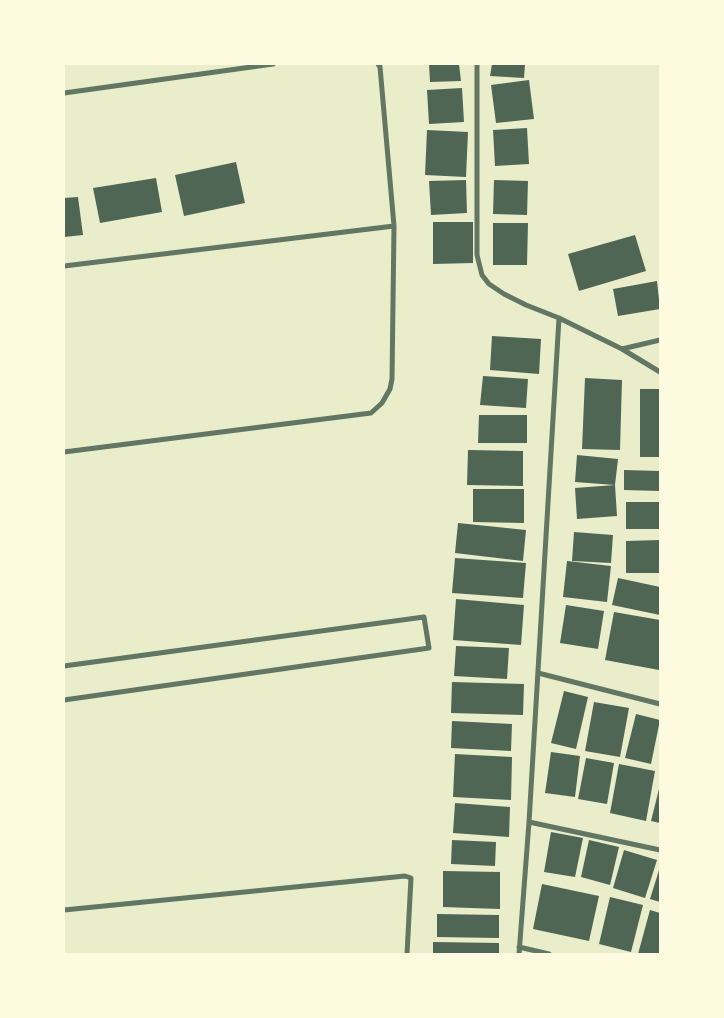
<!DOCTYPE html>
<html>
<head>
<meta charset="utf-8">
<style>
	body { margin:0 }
	#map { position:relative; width:724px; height:1018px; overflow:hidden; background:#e9edc9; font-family:"PT Sans Narrow",sans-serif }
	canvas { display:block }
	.frame { position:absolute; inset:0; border:65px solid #fefae0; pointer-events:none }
</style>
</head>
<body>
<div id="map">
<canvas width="724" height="1018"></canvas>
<div class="frame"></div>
</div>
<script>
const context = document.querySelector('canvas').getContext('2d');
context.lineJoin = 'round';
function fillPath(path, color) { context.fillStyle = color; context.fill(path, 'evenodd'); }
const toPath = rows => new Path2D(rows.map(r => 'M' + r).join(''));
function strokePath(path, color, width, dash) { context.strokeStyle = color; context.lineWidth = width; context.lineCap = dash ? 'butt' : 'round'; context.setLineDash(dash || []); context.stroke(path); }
fillPath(toPath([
	[429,64,459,64,461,81,430,82],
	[492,64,525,64,524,78,490,76],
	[529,80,534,119,496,123,491,85],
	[462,88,464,122,429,124,427,90],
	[527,128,529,164,495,166,493,130],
	[427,130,468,132,466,177,425,175],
	[236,162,245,203,184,216,175,175],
	[156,178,162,212,100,223,93,188],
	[466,180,467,213,431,215,429,181],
	[494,180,528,181,527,215,493,214],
	[78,197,83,235,64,237,64,198],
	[433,222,473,222,473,263,433,264],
	[493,223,528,223,527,265,493,265],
	[635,235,646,271,579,291,568,254],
	[657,281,660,309,618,316,613,289],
	[492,336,541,339,539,374,490,370],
	[483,376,528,379,526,408,480,405],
	[585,378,622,380,620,450,582,449],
	[640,389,660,389,660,457,640,457],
	[479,415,527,415,527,443,478,443],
	[468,450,523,451,523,486,467,485],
	[577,455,618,459,615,485,575,482],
	[624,470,660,471,660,491,624,490],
	[615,485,617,516,577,519,575,488],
	[473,489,524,489,524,523,473,522],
	[626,502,660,502,660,529,626,529],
	[458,523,526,530,523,561,455,553],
	[574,532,613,535,611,563,572,561],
	[660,540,660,573,626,573,626,541],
	[455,558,526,563,523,598,452,593],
	[567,561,611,566,607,602,563,597],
	[618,578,660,587,660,615,612,605],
	[456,599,524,605,521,645,453,640],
	[566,605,604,611,598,649,560,643],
	[614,612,660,620,659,670,605,660],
	[456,646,509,648,507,679,454,676],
	[452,682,524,684,523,715,451,713],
	[564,691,588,697,576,749,551,743],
	[594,702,629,708,620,757,585,751],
	[636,714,660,720,651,764,625,758],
	[452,721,512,724,511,751,451,748],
	[551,752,580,756,575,797,545,793],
	[455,754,512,757,511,800,453,797],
	[586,758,614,763,607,804,578,799],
	[619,764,655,771,646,821,610,813],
	[660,785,660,823,651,821],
	[455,803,510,807,509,837,453,833],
	[551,832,583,838,575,877,544,872],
	[452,840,496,842,495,866,451,864],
	[589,840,619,847,610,885,581,877],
	[624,850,657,860,645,898,613,888],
	[660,867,660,902,650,899],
	[443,871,500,872,500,909,443,907],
	[542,884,599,896,589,941,533,929],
	[610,897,643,905,631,952,599,944],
	[650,910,660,913,660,954,638,954],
	[437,914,499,915,499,938,437,937],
	[433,942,499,943,499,954,433,954]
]), '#4f6655');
strokePath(toPath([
	[477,64,477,255,482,275,489,284,504,294,526,305,559,318,622,349,660,372],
	[64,93,273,64],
	[64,266,394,226],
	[622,349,660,340],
	[64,452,371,413,382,403,390,389,392,379,394,226,380,67,378,64],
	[64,666,424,617,429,648,64,700],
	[538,673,660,704],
	[529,822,660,850],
	[64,910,405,876,411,878,407,954],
	[519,947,549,954],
	[519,954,529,822,559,318]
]), '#617663', 5);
</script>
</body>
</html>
